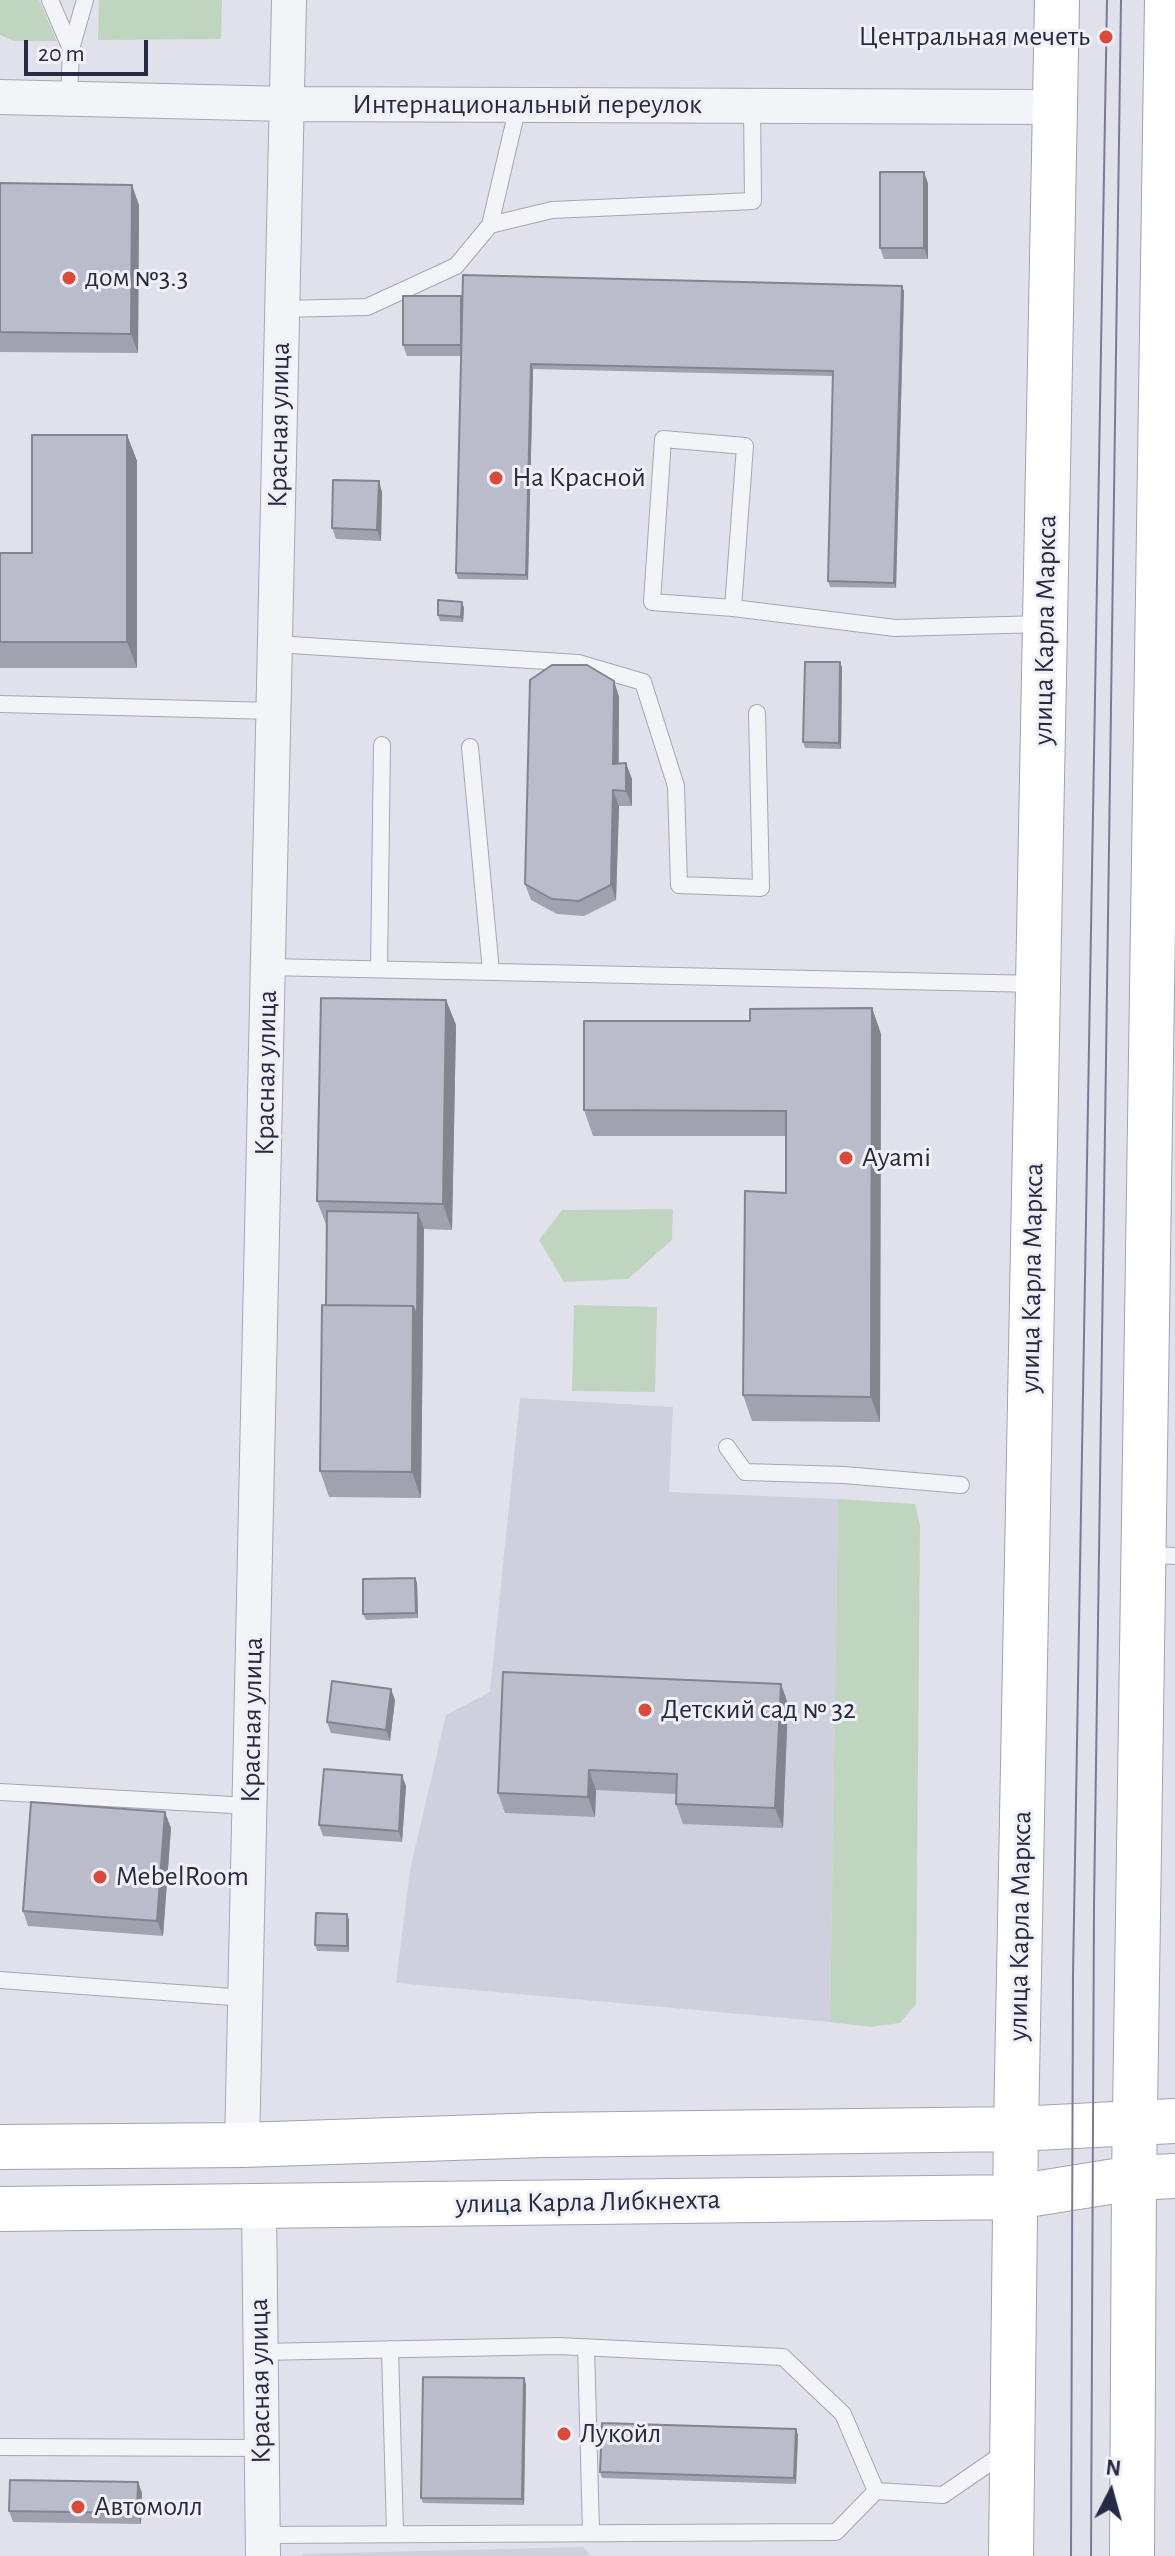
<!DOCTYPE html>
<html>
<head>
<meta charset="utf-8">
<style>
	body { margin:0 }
	#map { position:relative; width:1175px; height:2556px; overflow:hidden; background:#e0e1eb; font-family:"Alegreya Sans",sans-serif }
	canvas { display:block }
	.north { position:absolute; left:1071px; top:2452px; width:80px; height:80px; -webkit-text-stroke:6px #f0f1f8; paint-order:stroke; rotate:6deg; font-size:22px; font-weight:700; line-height:32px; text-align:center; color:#272a44 }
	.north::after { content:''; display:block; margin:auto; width:28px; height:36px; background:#272a44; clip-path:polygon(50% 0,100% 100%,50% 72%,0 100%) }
	.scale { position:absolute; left:24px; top:40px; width:124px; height:36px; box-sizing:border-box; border:4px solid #272a44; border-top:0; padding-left:10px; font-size:24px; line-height:28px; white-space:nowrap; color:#272a44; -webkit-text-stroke:6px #f0f1f8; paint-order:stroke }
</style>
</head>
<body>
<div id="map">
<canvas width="1175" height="2556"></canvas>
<div class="north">N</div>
<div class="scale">20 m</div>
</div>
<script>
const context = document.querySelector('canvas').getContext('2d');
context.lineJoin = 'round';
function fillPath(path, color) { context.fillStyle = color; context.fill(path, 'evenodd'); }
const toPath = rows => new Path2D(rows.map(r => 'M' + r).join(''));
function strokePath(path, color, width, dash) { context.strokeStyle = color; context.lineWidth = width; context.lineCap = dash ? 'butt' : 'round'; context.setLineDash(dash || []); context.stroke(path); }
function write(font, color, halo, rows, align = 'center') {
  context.font = font + ' "Alegreya Sans",sans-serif'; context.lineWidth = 6; context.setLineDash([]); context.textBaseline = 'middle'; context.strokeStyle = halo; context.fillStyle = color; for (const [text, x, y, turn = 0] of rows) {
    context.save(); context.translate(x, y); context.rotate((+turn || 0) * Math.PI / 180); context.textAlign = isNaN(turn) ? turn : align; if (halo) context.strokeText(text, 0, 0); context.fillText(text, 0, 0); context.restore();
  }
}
fillPath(toPath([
	[520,1398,673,1407,669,1492,838,1499,830,2022,396,1983,410,1870,446,1715,490,1692],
	[583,2547,591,2556,302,2556,302,2554]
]), '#ced0dd');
fillPath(toPath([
	[0,0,39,0,57,41,14,41,0,35],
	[99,0,222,0,221,39,98,40],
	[673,1209,672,1240,628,1279,564,1282,539,1240,562,1210],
	[574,1305,657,1307,655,1392,572,1391],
	[838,1499,915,1504,920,1525,916,2004,900,2023,870,2027,830,2022]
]), '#c0d5c0');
const lane = toPath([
	[50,0,71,49],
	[69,98,71,49,85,0],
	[490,225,518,106],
	[282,309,367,307,456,266,490,225,552,210,753,201,752,107],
	[733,608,652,602,663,439,745,446,733,608,895,628,1043,624],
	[275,644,578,663,643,682,676,786,679,885,761,888,757,713],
	[0,704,273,711],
	[470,747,491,971],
	[268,967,1038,984],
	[379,969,382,745],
	[727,1447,745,1472,844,1475,961,1485],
	[1145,1555,1175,1556],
	[0,1792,250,1806],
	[0,1980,246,1998],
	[586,2347,591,2531],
	[390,2349,395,2532],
	[260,2352,559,2346,783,2357,843,2414,876,2491,943,2495,1007,2451],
	[0,2447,262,2448],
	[263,2535,836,2532,876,2491]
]);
const street = toPath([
	[0,97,287,104,1055,107],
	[242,2145,289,0],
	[259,2207,263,2556]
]);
const primary = toPath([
	[0,2147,242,2145,543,2135,1016,2129,1175,2121],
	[0,2209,1015,2197,1134,2178,1175,2176],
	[1011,2556,1016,2129,1057,0],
	[1132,2556,1134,2178,1167,0]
]);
strokePath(lane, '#a5a6b6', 18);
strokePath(street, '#a5a6b6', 36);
strokePath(primary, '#9ea2b8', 46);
strokePath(lane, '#f3f4f8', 16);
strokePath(street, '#f3f4f8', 34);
strokePath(primary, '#fff', 44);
strokePath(toPath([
	[1071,2556,1073,1975,1107,0],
	[1091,2556,1094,1905,1121,0]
]), '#787b96', 2);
fillPath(toPath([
	[0,183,139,205,138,353,0,352],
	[928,183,928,259,884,259,880,248],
	[904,291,896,588,830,587,828,581,833,376,533,369,528,580,458,579,456,573,462,356,407,356,403,345,461,296,463,302],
	[127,435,137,461,137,668,0,668,0,553,32,553],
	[382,492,381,541,336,539,332,528],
	[462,602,464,608,463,622,440,621,438,615],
	[840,662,842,668,841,749,805,748,803,742],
	[614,681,619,697,619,763,632,779,632,806,619,806,616,900,584,916,557,914,531,900,525,884],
	[446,1000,456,1025,452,1230,424,1229,421,1498,329,1497,320,1471,326,1305,327,1227,317,1201],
	[872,1008,881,1034,880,1422,752,1421,743,1395,786,1193,786,1136,593,1136,584,1110,750,1021],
	[415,1578,417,1583,418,1618,366,1620,363,1614],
	[781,1684,788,1704,783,1828,683,1824,676,1804,676,1794,596,1790,595,1817,505,1813,498,1793],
	[395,1700,390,1741,331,1733,327,1722],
	[406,1786,402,1842,323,1836,319,1825],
	[171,1828,163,1936,28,1926,23,1911],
	[347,1914,349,1920,349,1952,317,1951,315,1945],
	[526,2384,524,2505,423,2503,421,2498],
	[796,2429,798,2435,796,2484,602,2478,600,2472],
	[138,2482,142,2493,141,2524,13,2522,9,2511]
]), '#a0a2af');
fillPath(toPath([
	[924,172,928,183,928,259,924,248],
	[132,185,139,205,138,353,131,334],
	[902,286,904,291,896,588,894,583],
	[531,364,533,369,528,580,526,575],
	[127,435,137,461,137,668,127,642],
	[379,481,382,492,381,541,377,530],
	[462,602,464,608,463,622,461,617],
	[840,662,842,668,841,749,839,743],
	[614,681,619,697,618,779,613,764],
	[626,763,632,779,632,806,626,791],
	[613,790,619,806,616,900,611,885],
	[446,1000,456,1025,452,1230,443,1204],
	[872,1008,881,1034,880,1422,871,1397],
	[418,1213,424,1229,421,1498,412,1472,413,1306],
	[415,1578,417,1583,418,1618,416,1613],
	[781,1684,788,1704,783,1828,775,1808],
	[391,1689,395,1700,390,1741,386,1730],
	[589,1770,596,1790,595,1817,588,1797],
	[402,1775,406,1786,402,1842,399,1831],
	[165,1812,171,1828,163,1936,157,1921],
	[347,1914,349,1920,349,1952,347,1946],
	[524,2378,526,2384,524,2505,522,2499],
	[796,2429,798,2435,796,2484,794,2478],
	[138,2482,142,2493,141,2524,137,2513]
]), '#82848e');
const building = toPath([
	[880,172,924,172,924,248,880,248,880,172],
	[0,183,132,185,131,334,0,332,0,183],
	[463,275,902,286,894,583,828,581,833,371,531,364,526,575,456,573,463,275],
	[403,296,461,296,461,345,403,345,403,296],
	[32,435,127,435,127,642,0,642,0,553,32,553,32,435],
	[333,480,379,481,377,530,332,528,333,480],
	[438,600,462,602,461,617,438,615,438,600],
	[805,662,840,662,839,743,803,742,805,662],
	[552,665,587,665,614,681,613,764,626,763,626,791,613,790,611,885,579,901,552,899,525,884,530,680,552,665],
	[321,998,446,1000,443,1204,317,1201,321,998],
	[872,1008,871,1397,743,1395,745,1191,786,1193,786,1111,584,1110,584,1021,750,1021,750,1009,872,1008],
	[327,1211,418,1213,417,1316,413,1306,326,1305,327,1211],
	[322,1305,413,1306,412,1472,320,1471,322,1305],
	[415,1578,416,1613,363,1614,363,1579,415,1578],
	[503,1672,781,1684,775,1808,676,1804,677,1774,589,1770,588,1797,498,1793,503,1672],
	[332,1681,391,1689,386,1730,327,1722,332,1681],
	[324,1769,402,1775,399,1831,319,1825,324,1769],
	[31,1802,165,1812,157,1921,23,1911,31,1802],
	[316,1913,347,1914,347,1946,315,1945,316,1913],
	[423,2377,524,2378,522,2499,421,2498,423,2377],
	[602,2423,796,2429,794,2478,600,2472,602,2423],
	[10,2480,138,2482,137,2513,9,2511,10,2480]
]);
fillPath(building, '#babccb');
strokePath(building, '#82848e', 2);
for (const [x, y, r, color] of [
	[1106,37,8,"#dd4938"],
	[69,278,8,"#dd4938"],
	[496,478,8,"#dd4938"],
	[846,1158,8,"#dd4938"],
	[645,1710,8,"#dd4938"],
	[100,1877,8,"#dd4938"],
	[564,2434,8,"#dd4938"],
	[78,2507,8,"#dd4938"]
]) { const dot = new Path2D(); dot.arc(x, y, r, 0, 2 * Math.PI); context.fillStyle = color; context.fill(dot); strokePath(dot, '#f0f1f8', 3); }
write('28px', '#272a44', '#f0f1f8', [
	["Центральная мечеть",1090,37,"right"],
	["дом №3.3",85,278],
	["На Красной",512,478],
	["Ayami",862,1158],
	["Детский сад № 32",661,1710],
	["MebelRoom",116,1877],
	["Лукойл",580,2434],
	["Автомолл",94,2507]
], 'left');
write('28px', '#272a44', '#f0f1f8', [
	["Интернациональный переулок",527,105],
	["Красная улица",279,425,-89],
	["улица Карла Маркса",1045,630,-89],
	["Красная улица",266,1073,-89],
	["улица Карла Маркса",1032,1278,-89],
	["Красная улица",252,1720,-89],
	["улица Карла Маркса",1020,1926,-89],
	["улица Карла Либкнехта",588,2202,-1],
	["Красная улица",260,2381,-91]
]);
</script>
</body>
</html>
